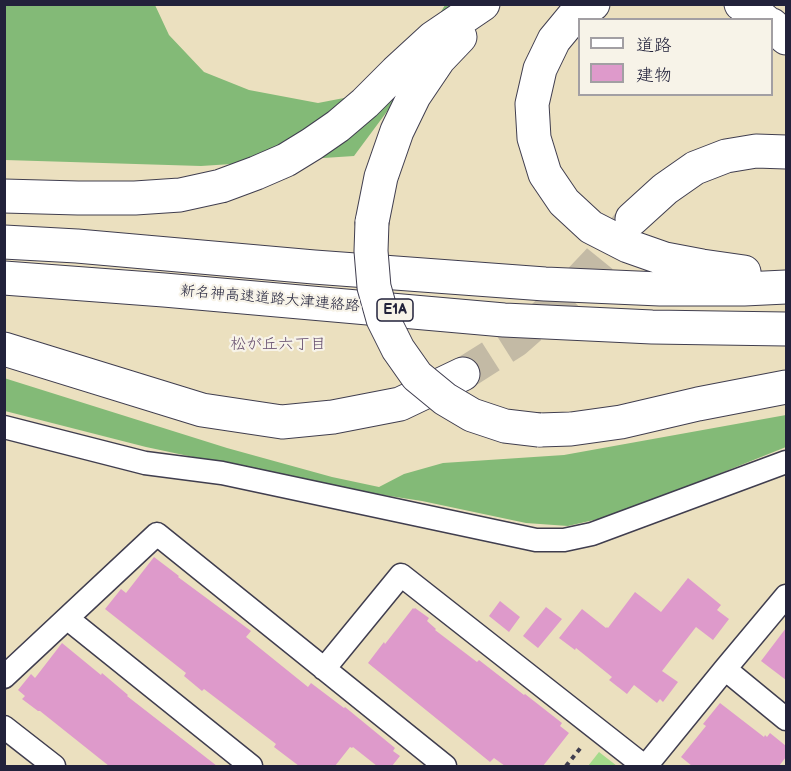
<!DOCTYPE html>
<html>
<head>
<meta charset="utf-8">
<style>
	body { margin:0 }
	#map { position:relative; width:791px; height:771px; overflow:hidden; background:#ebe0bf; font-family:"Balsamiq Sans","Klee One",sans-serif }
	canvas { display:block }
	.frame { position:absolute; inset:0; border:6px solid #22223b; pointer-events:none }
	.legend { position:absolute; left:578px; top:18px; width:195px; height:78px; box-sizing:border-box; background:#f7f3e8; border:2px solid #a29fa3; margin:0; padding:8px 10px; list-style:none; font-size:18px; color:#22223b }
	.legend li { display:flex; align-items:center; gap:12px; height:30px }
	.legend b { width:30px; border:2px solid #a29fa3 }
</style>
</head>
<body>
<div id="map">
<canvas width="791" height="771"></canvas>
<div class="frame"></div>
<ul class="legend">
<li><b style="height:8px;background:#fff"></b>道路</li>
<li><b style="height:16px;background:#de9acb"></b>建物</li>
</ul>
</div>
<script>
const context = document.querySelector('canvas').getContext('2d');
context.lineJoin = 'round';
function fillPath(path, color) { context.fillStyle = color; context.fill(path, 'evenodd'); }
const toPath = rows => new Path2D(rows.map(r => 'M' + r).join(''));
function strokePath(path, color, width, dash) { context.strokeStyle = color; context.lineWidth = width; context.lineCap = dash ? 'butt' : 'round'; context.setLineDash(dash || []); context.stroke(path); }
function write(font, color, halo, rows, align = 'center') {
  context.font = font + ' "Balsamiq Sans","Klee One",sans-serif'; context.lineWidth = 4.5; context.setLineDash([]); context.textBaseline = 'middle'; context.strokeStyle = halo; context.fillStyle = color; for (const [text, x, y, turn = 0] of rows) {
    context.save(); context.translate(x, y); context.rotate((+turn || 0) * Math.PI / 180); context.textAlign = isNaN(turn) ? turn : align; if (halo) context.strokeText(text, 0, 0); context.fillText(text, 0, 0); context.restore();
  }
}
fillPath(toPath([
	[599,752,617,766,588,766]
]), '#a4da8b');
fillPath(toPath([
	[5,5,155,5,169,35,204,72,249,90,318,103,396,88,445,5,466,5,354,156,201,166,5,160],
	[4,378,227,448,332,477,379,487,404,474,443,463,564,455,786,415,786,447,626,511,598,519,568,526,526,523,422,501,344,489,146,447,5,411]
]), '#83ba77');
fillPath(toPath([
	[154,557,179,576,178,577,251,631,246,637,308,687,311,683,344,708,345,707,395,748,393,751,400,756,392,766,377,766,353,747,352,748,350,747,335,766,299,766,274,747,276,744,204,689,202,691,184,676,186,673,105,609,121,589,126,593],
	[688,578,721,605,717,610,729,619,713,640,696,627,662,671,678,682,663,702,660,699,657,703,634,685,627,694,609,680,612,677,576,648,575,650,559,638,582,609,606,628,607,627,608,628,635,592,661,612],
	[500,601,520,617,509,632,489,616],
	[546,607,562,619,538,648,523,636],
	[413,608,414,609,415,608,429,618,427,621,436,629,435,630,477,662,479,660,524,695,525,694,562,723,560,726,569,733,543,766,505,766,494,758,490,762,368,663,384,642,385,644],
	[786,628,786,680,761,661],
	[62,643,101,675,102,673,128,695,127,696,217,766,109,766,40,711,38,711,22,699,25,696,18,690,31,674,35,678],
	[720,703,764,737,765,735,767,737,770,733,786,746,786,757,779,766,692,766,681,757,706,726,703,724]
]), '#de9acb');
strokePath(toPath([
	[463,374,515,341,557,304,597,262,632,219]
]), '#c3baa5', 33, [33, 16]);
const minor = toPath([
	[4,427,145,463,222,473,536,540,564,540,592,534,786,462],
	[68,619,251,766],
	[324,669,401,575,644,766],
	[725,669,786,719],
	[4,677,157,534,445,766],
	[4,727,54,766],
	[646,766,725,669,786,596]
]);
const highway = toPath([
	[593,4,573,17,554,40,540,69,532,104,534,138,545,174,564,202,591,227,628,246,665,259,702,266,744,272],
	[741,4,764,20],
	[772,25,786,38],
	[4,196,78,198,135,198,180,195,221,186,256,173,286,160,312,144,338,126,365,103,396,72,433,38,483,4],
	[632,219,665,189,695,168,726,156,756,151,786,152],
	[372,222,381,177,397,131,414,96,439,59,460,37],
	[4,242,77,246,314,267,545,284,660,289,744,289,786,287],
	[4,278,164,290,504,320,652,327,786,329],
	[4,349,202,410,282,422,333,417,400,404,463,374],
	[539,430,571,429,621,422,698,404,786,387]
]);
strokePath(minor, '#403e4f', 25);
strokePath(highway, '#403e4f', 35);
strokePath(toPath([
	[566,766,582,746]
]), '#403e4f', 4, [4.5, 4.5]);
strokePath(minor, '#fff', 22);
strokePath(highway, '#fff', 33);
const highwayBridge = toPath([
	[372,222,371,251,374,287,383,319,398,349,417,376,445,399,472,415,505,426,539,430]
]);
strokePath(highwayBridge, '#403e4f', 35, []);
strokePath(highwayBridge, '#fff', 33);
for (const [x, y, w] of [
	[395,310,36]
]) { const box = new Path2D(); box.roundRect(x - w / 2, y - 11, w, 22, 4.5); context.fillStyle = '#f7f3e8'; context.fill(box); strokePath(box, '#22223b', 1.5); }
write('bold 14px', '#22223b', null, [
	["E1A",395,310]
]);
write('15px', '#22223b', '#f7f3e8', [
	["新名神高速道路大津連絡路",270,299,5]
]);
write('16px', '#644c6d', '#f7f3e8', [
	["松が丘六丁目",278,345]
]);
</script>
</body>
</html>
